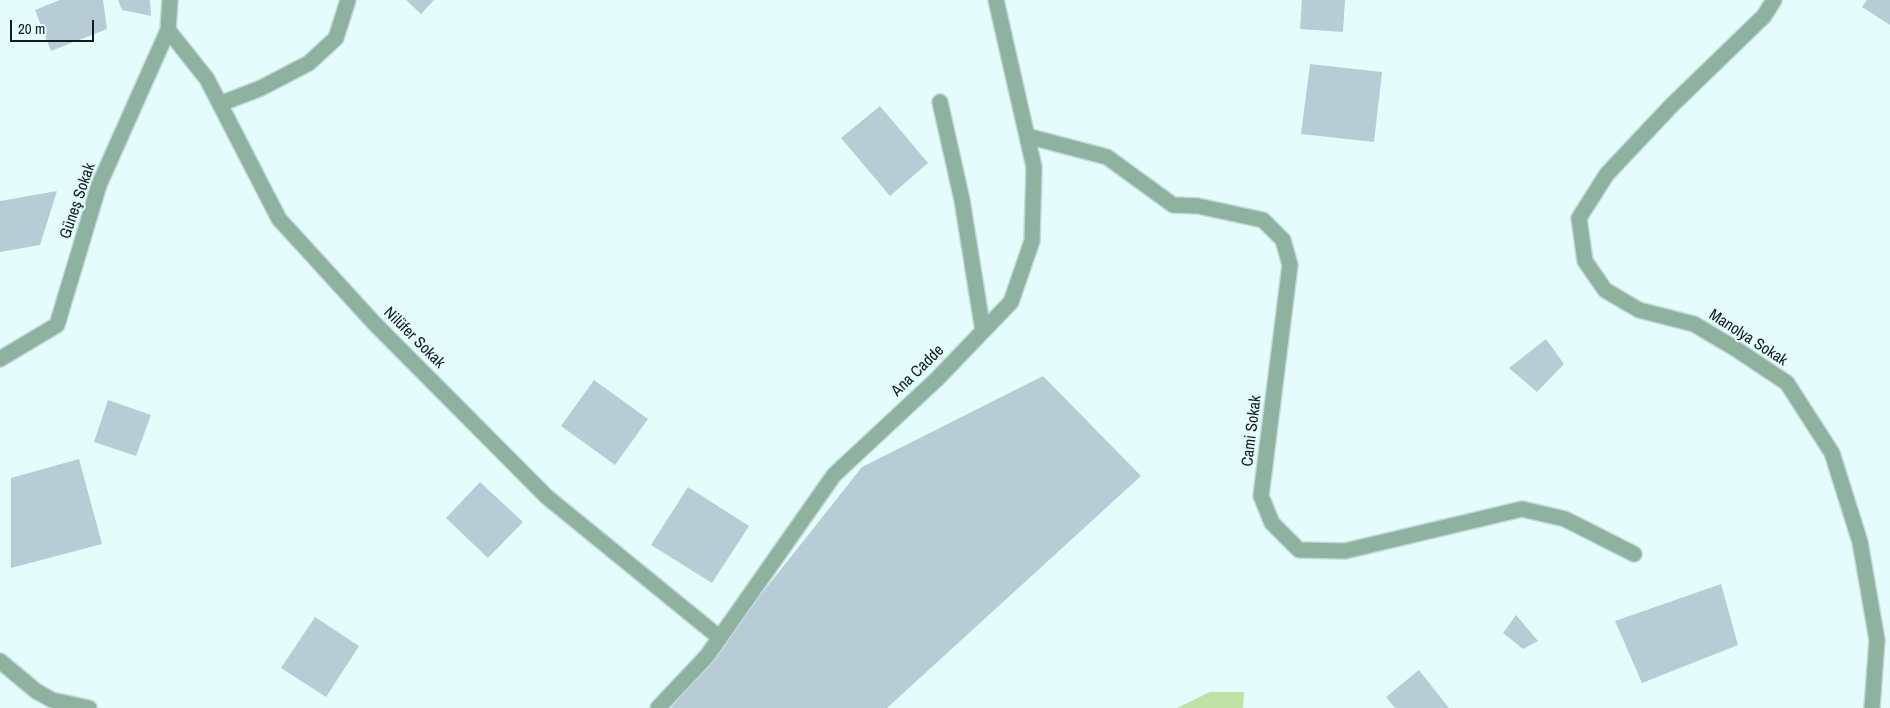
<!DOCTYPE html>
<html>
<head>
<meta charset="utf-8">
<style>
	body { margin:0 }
	#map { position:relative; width:1890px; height:708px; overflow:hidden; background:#e4fdfc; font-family:"Archivo Narrow",sans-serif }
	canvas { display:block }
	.scale { position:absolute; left:10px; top:20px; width:84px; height:22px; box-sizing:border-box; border:2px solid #131c1c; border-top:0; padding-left:6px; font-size:15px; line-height:18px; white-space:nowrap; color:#131c1c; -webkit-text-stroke:4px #e4fdfc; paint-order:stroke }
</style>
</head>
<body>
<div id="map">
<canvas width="1890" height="708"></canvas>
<div class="scale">20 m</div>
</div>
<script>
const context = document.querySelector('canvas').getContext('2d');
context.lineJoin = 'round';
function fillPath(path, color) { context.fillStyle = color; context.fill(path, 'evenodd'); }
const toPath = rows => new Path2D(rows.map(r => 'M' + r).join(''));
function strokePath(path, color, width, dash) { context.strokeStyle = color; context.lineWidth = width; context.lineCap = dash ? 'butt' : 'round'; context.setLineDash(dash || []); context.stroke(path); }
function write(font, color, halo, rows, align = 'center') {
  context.font = font + ' "Archivo Narrow",sans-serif'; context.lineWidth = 4; context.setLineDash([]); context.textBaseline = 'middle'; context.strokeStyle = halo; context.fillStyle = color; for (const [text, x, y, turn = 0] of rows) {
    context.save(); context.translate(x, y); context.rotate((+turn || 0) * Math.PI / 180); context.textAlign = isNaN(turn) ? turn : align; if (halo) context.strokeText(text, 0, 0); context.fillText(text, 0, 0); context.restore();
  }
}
fillPath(toPath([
	[1210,692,1244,692,1243,708,1177,708]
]), '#c1e0a5');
fillPath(toPath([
	[60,0,103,0,107,29,51,51,35,10],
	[118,0,150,0,151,16,122,10],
	[406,0,434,0,421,14],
	[1302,0,1345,0,1343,32,1300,29],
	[1867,0,1890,0,1890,25,1862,7],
	[1310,64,1382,72,1374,142,1301,134],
	[880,106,928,163,890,196,841,138],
	[57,191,40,245,0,252,0,201],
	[1546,339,1564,364,1537,392,1509,368],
	[1043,376,1141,476,887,708,671,708,862,467],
	[594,380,648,419,615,465,561,426],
	[108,400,151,415,136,456,94,442],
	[79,459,102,544,11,568,11,478],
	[480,482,523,522,488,558,446,518],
	[688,487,749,526,712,583,651,545],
	[1721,584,1738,645,1642,683,1615,621],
	[1516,615,1538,641,1523,649,1503,633],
	[315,617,359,646,326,697,281,668],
	[1419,670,1449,708,1395,708,1386,697]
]), '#b8ccd6');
const minor = toPath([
	[170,0,168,30,207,79,279,219,375,324,547,497,720,638],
	[1774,0,1764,16,1671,106,1607,174,1579,218,1585,261,1605,290,1639,310,1694,324,1736,349,1787,383,1832,453,1860,542,1877,640,1872,708],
	[940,102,962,200,983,331],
	[220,104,261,88,309,63,336,38,348,0],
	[1027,136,1107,157,1173,205,1198,206,1263,220,1283,240,1290,265,1261,496,1272,523,1299,550,1345,551,1522,509,1565,519,1634,554],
	[0,359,57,325,99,185,168,30],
	[0,661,36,691,52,700,89,708],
	[658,708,707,656,834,475,937,379,1011,302,1032,241,1034,167,996,0]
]);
strokePath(minor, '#c3d9d8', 18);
strokePath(minor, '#8fb1a0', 15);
write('16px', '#131c1c', '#e4fdfc', [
	["Güneş Sokak",78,201,-71],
	["Nilüfer Sokak",414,338,45],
	["Manolya Sokak",1748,338,33],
	["Ana Cadde",918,371,-44],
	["Cami Sokak",1252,431,-83]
]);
</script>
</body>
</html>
